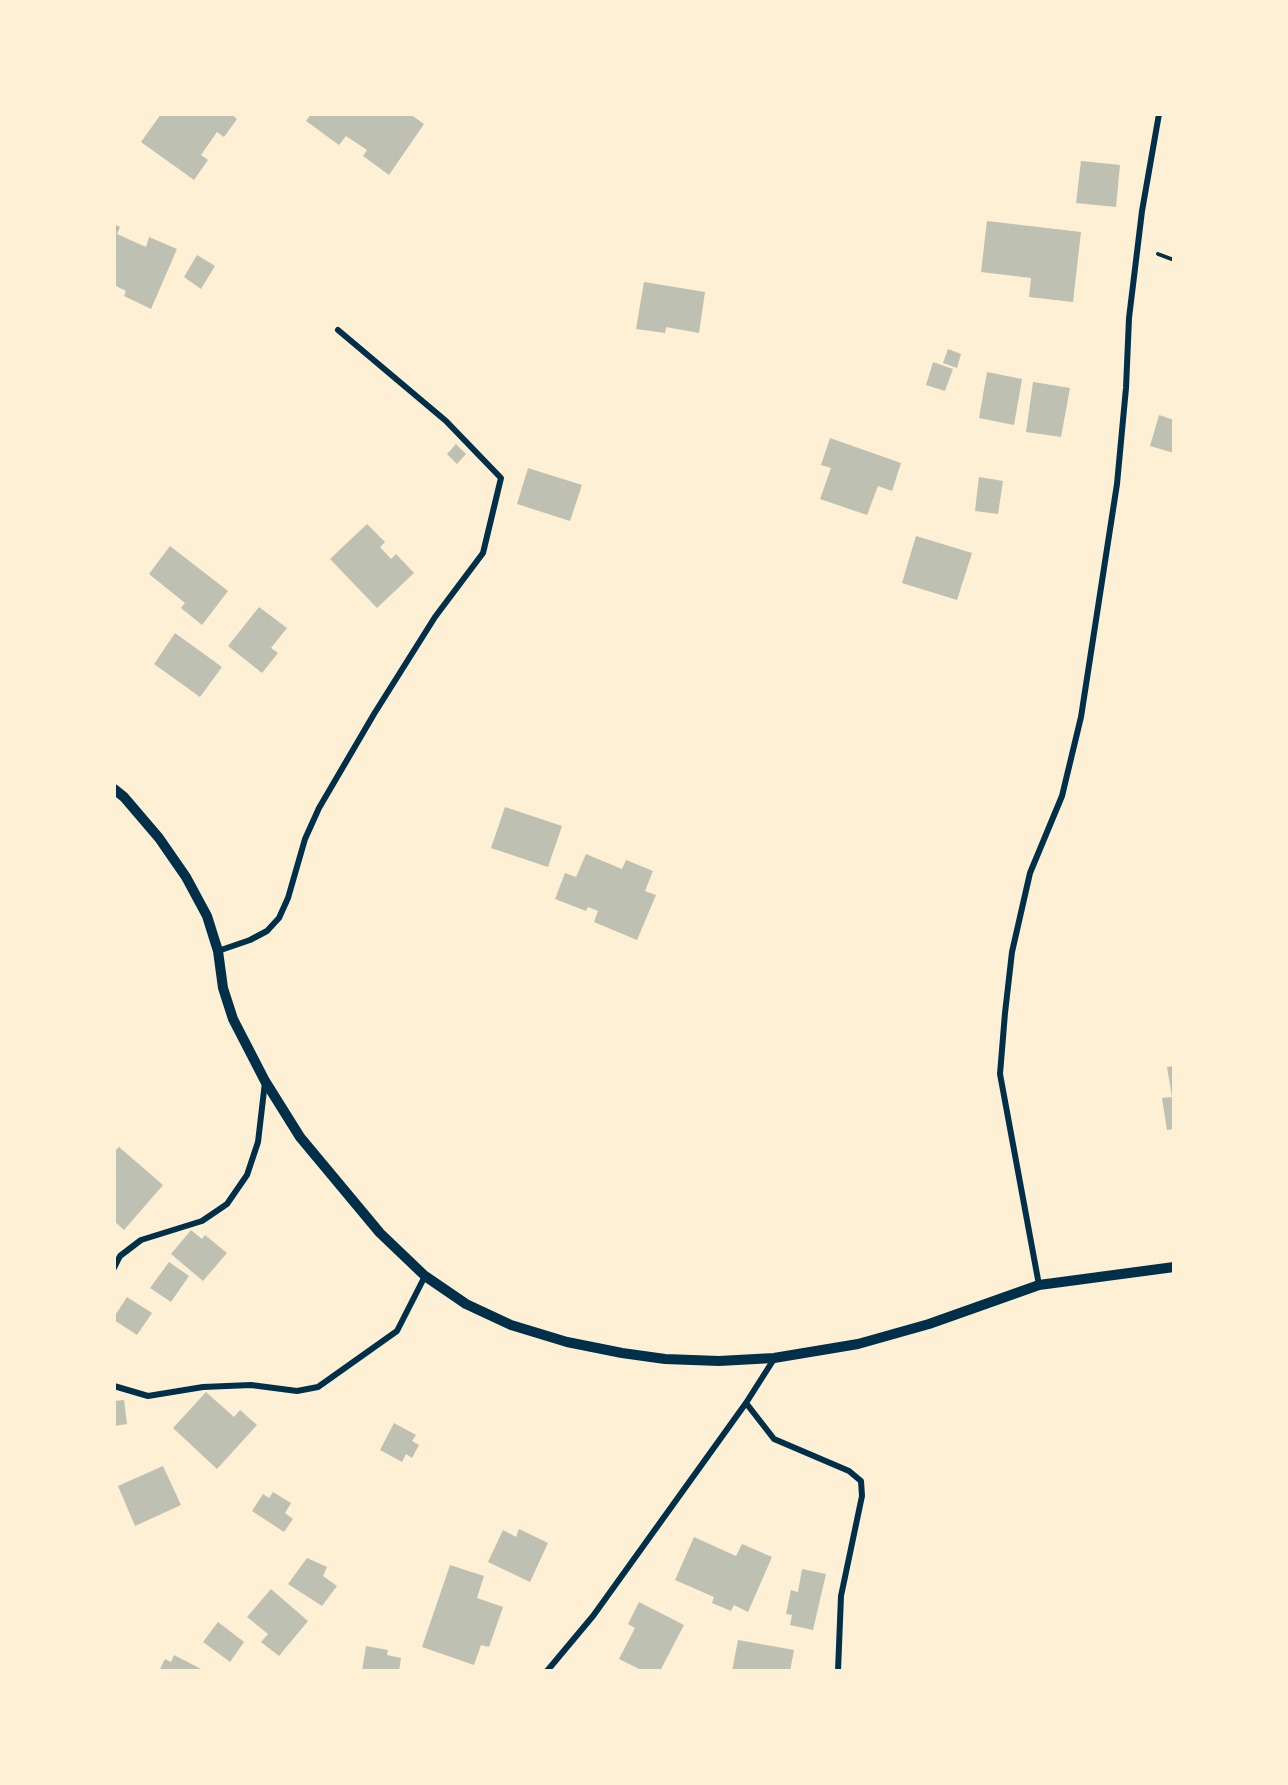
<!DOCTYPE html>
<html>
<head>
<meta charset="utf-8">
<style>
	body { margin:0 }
	#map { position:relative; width:1288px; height:1785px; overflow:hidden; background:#fdf0d5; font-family:"Work Sans",sans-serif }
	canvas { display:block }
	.frame { position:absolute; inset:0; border:116px solid #fdf0d5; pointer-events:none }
</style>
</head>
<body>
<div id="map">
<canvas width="1288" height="1785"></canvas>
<div class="frame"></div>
</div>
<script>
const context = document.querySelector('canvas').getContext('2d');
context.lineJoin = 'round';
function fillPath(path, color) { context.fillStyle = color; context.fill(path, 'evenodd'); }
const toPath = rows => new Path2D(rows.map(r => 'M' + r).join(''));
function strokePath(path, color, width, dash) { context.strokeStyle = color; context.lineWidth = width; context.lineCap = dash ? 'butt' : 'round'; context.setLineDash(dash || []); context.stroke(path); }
fillPath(toPath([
	[161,114,231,114,237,119,224,137,217,132,201,155,208,160,194,180,141,142],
	[311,114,410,114,424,124,389,175,363,156,367,150,346,136,339,145,306,121],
	[1081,161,1120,165,1116,207,1076,203],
	[987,221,1081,232,1073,302,1029,297,1031,278,981,272],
	[114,224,120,227,117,234,146,247,149,237,177,249,151,309,124,296,126,291,114,285],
	[197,255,215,266,201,289,184,277],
	[644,282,705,292,699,333,666,327,665,333,636,329],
	[948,349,961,354,957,368,943,363],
	[933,362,953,369,945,391,926,385],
	[987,372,1022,379,1014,425,979,418],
	[1033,382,1070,388,1061,437,1026,432],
	[1159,415,1174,420,1174,453,1150,446],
	[830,438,901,463,892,491,878,486,867,515,820,499,831,468,821,465],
	[456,444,466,454,457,464,447,454],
	[528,468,582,485,570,521,517,504],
	[979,477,1003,481,998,514,975,511],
	[367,524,385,542,380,547,391,559,396,554,414,573,377,608,330,559],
	[916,536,972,553,957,600,902,583],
	[170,546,228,591,202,625,181,608,185,603,149,574],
	[259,607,287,628,271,648,278,653,262,673,228,646],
	[175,633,222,667,200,697,154,664],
	[505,807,562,826,548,867,491,848],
	[586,854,622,869,626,860,653,871,645,891,656,895,637,940,594,922,598,911,588,907,586,911,555,899,565,873,576,877],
	[1174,1066,1174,1129,1167,1130,1162,1098,1172,1097,1167,1067],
	[119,1147,163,1185,124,1230,114,1221,114,1150,115,1151],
	[191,1230,202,1239,205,1235,227,1253,203,1281,171,1254],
	[169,1262,189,1276,171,1302,150,1288],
	[127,1297,152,1313,137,1335,114,1320,114,1317],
	[206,1392,234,1417,240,1410,257,1425,217,1469,173,1428],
	[124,1400,127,1424,114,1426,114,1401],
	[394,1423,416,1435,412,1441,419,1445,412,1458,406,1454,402,1462,380,1450],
	[163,1466,181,1505,135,1526,118,1486],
	[273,1492,291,1503,285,1513,293,1519,284,1532,252,1511,263,1494,269,1498],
	[519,1529,548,1543,530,1582,488,1562,503,1530,516,1537],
	[694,1537,736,1556,742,1544,772,1557,748,1612,734,1605,731,1611,712,1603,714,1597,675,1580],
	[307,1558,327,1567,323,1576,337,1586,322,1606,288,1584],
	[450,1565,484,1576,477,1598,503,1607,489,1647,481,1645,474,1665,422,1647],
	[802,1569,826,1574,813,1630,790,1625,792,1615,786,1614,791,1590,798,1592],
	[271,1589,308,1621,279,1656,261,1642,268,1634,247,1617],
	[639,1602,684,1625,660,1671,643,1671,619,1659,635,1628,628,1624],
	[218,1622,244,1642,230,1662,203,1642],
	[738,1640,794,1650,790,1671,732,1671],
	[366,1646,388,1650,387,1655,401,1658,399,1671,362,1671],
	[174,1655,201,1669,200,1671,159,1671,165,1659,171,1662]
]), '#bec0b2');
strokePath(toPath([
	[1158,254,1174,260]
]), '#003049', 4);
strokePath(toPath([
	[218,951,250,940,267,931,279,918,288,898,305,839,319,808,374,714,435,617,483,553,501,478,446,421,338,330],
	[114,1268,120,1256,141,1240,202,1221,227,1204,247,1175,258,1142,265,1082],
	[1039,1285,1000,1074,1005,1013,1012,952,1030,873,1062,796,1081,717,1117,484,1126,388,1129,318,1142,211,1159,114],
	[114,1386,148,1396,203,1387,251,1385,297,1391,318,1387,397,1331,425,1276],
	[746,1403,774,1439,849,1471,861,1481,862,1496,841,1596,838,1671],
	[547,1671,593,1616,746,1403,774,1359]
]), '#003049', 6);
strokePath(toPath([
	[114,789,124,797,159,838,186,877,207,916,218,951,223,988,233,1019,265,1081,300,1137,380,1233,425,1276,466,1304,511,1325,567,1342,622,1353,665,1359,719,1361,774,1358,858,1344,929,1324,1039,1285,1174,1267]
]), '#003049', 10);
</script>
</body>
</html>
